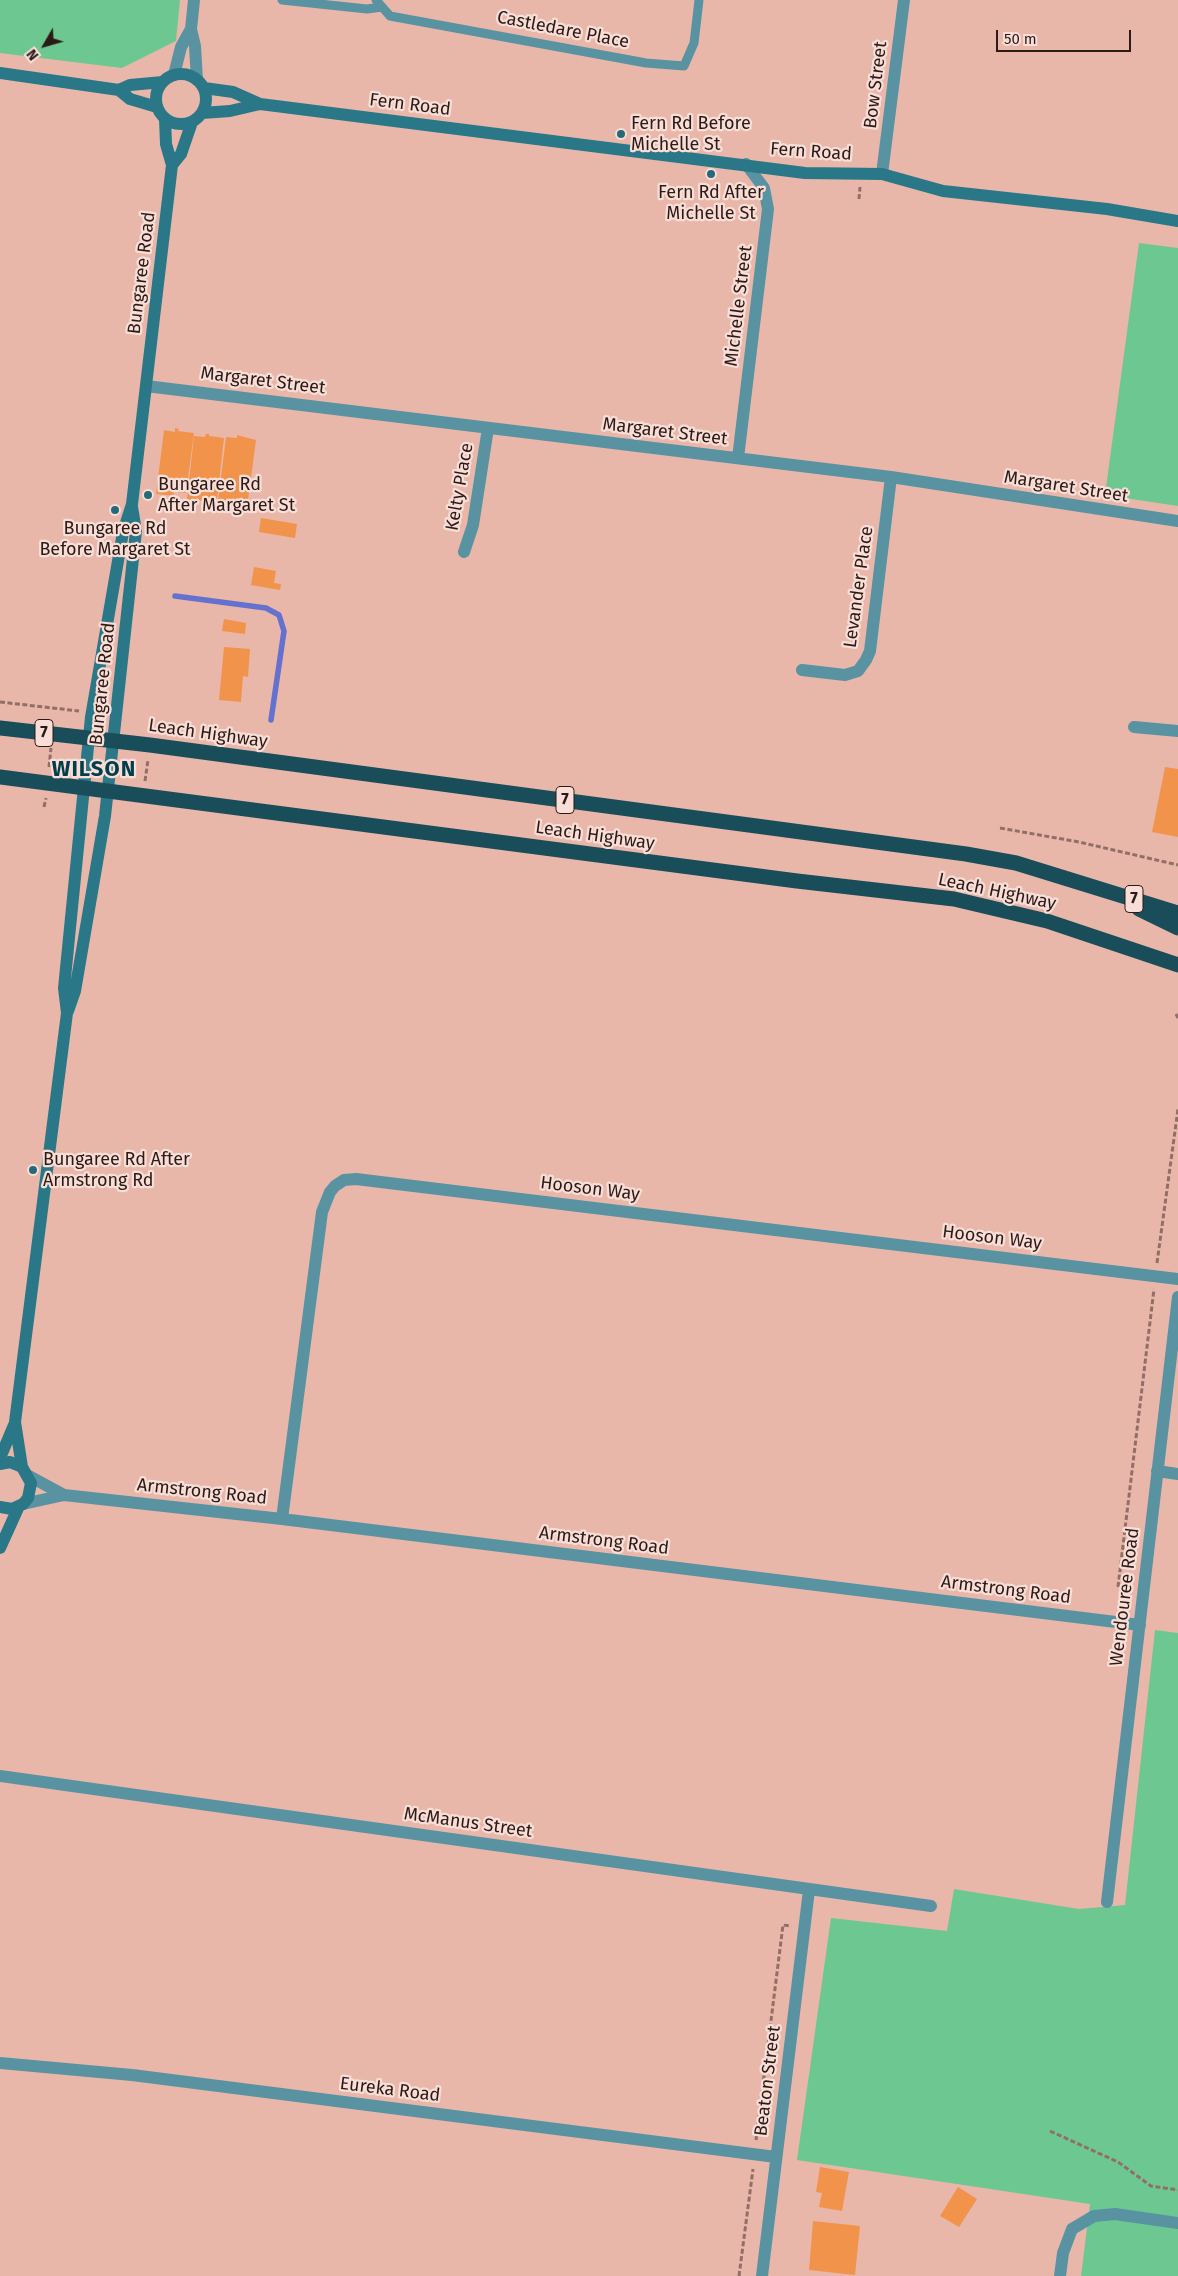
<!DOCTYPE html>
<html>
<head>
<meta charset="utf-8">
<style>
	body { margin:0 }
	#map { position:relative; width:1178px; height:2276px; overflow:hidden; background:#e8b7aa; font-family:"Fira Sans",sans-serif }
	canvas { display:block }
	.north { position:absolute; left:20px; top:20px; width:50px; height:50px; -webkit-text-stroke:4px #f8ded7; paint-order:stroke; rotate:232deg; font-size:14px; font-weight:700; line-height:20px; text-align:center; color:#2c1a16 }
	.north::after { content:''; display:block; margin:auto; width:18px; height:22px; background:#2c1a16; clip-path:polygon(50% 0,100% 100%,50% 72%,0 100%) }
	.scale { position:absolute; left:996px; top:30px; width:135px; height:22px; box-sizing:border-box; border:2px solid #2c1a16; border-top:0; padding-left:6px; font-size:15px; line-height:18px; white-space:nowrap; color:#2c1a16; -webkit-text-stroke:4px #f8ded7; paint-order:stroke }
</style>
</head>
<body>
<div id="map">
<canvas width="1178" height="2276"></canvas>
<div class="north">N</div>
<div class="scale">50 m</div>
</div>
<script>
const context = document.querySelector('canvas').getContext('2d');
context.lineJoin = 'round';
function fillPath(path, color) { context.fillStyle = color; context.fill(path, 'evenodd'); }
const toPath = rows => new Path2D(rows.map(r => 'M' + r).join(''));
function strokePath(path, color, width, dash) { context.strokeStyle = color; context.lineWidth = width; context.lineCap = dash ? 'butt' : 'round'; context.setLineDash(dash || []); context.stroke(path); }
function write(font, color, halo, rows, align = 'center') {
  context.font = font + ' "Fira Sans",sans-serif'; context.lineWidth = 4.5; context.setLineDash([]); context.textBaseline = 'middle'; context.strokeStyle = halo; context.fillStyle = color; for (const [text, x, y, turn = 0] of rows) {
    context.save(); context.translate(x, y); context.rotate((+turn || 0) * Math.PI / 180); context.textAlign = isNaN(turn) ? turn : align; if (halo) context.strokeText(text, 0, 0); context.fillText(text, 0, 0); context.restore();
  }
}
fillPath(toPath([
	[0,0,180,0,176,41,122,68,0,53],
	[1139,243,1178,248,1178,506,1105,495],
	[1155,1630,1178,1633,1178,2276,1081,2276,1090,2204,797,2160,831,1918,947,1931,954,1889,1079,1909,1125,1905]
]), '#6cc890');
strokePath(toPath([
	[175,596,266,608,279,615,284,631,271,720]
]), '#6471ce', 5.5);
fillPath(toPath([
	[175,428,179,429,178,431,194,433,186,493,174,492,174,496,156,494,164,430,175,432],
	[206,434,209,434,209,436,224,438,217,499,205,497,204,501,187,499,194,436,205,437],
	[237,435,256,440,248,500,236,498,236,503,218,501,226,437,237,438],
	[261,518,297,524,295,538,259,532],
	[254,567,276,571,274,583,281,584,280,590,251,585],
	[224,619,246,623,245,634,222,631],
	[224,647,250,649,248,677,243,676,241,702,219,700],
	[1165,767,1178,769,1178,837,1152,832],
	[820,2167,849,2172,842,2211,819,2207,822,2193,816,2192],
	[958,2187,977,2199,959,2227,940,2216],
	[813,2221,860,2226,855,2275,809,2270]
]), '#f2934b');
strokePath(toPath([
	[859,199,860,187],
	[0,702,79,711],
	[152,729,153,721],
	[49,767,51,748],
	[145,781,148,760],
	[44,807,46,798],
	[1000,828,1079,842,1178,865],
	[1176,1014,1178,1018],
	[1157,1263,1178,1109],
	[1118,1587,1154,1289],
	[1050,2131,1118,2162,1151,2186,1178,2190],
	[756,2140,783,1925,790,1926],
	[739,2276,753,2169]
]), '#926f66', 3, [5, 2.5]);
strokePath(toPath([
	[282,0,367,9,382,7],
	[376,0,390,16,646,63,684,66,694,43,699,0]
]), '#5993a1', 9);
strokePath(toPath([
	[194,0,191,29,195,46,197,80],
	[174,75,181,47,191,29],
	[882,174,904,0],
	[146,386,891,477,1178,521],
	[738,458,768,209,764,188,746,164],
	[464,552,473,525,488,428],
	[802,670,845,675,858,671,866,660,870,651,891,477],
	[1134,727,1178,731],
	[1157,1471,1178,1474],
	[29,1476,64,1495],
	[23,1504,64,1495,282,1519,1140,1625],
	[282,1519,322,1212,330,1192,335,1186,344,1180,356,1179,1178,1279],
	[0,1776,931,1906],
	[1107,1902,1178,1297],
	[0,2063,132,2075,776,2157],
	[762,2276,809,1890],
	[1060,2276,1063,2253,1072,2229,1094,2216,1115,2214,1178,2223]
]), '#5993a1', 12);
strokePath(toPath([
	[0,73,119,90,130,99,157,107],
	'156 99a25 25 0 1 1 50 0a25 25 0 1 1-50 0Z',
	[204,88,233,92,260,104,805,173,882,174,943,191,1107,209,1178,221],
	[119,90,130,85,163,82],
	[202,113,230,111,260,104],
	[172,165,181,154,192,122],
	[68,1011,75,991,105,816,136,531,132,507],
	[0,1458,14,1425],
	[0,1464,10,1462,22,1467,31,1483,28,1498,23,1504,12,1509,0,1507],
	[22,1467,15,1422,67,1013,64,988,91,717,123,532,132,504,172,165,166,144,165,119],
	[0,1548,19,1506]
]), '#2a7788', 12);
strokePath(toPath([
	[0,728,150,745,966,854,1016,863,1178,913],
	[0,777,797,881,954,899,1047,921,1178,965],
	[1139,909,1178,928]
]), '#194d59', 15);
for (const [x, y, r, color] of [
	[621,134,5,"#256a7a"],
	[711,174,5,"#256a7a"],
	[148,495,5,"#256a7a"],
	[115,510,5,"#256a7a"],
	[33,1170,5,"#256a7a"]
]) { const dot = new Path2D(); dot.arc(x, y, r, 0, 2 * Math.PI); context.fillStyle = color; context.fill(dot); strokePath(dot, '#f8ded7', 2); }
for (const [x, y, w] of [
	[44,733,18],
	[565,800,18],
	[1134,899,18]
]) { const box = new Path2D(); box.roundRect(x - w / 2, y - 13.5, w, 27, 4); context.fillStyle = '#f8ded7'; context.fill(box); strokePath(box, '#2c1a16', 1); }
write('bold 16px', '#2c1a16', null, [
	["7",44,733],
	["7",565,800],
	["7",1134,899]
]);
write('18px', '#2c1a16', '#f8ded7', [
	["Castledare Place",563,30,11],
	["Bow Street",876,85,-83],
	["Fern Road",410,105,7],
	["Fern Road",811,152,4],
	["Bungaree Road",142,273,-83],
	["Michelle Street",739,306,-83],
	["Margaret Street",263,381,7],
	["Margaret Street",665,432,7],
	["Kelty Place",460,487,-80],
	["Margaret Street",1066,487,9],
	["Levander Place",859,587,-82],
	["Bungaree Road",103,684,-84],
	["Leach Highway",208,734,8],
	["Leach Highway",595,836,8],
	["Leach Highway",997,892,12],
	["Hooson Way",590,1189,7],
	["Hooson Way",992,1238,7],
	["Armstrong Road",202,1492,6],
	["Armstrong Road",604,1541,7],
	["Armstrong Road",1006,1590,7],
	["Wendouree Road",1125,1597,-83],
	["McManus Street",468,1823,8],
	["Beaton Street",768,2081,-83],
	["Eureka Road",390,2090,7]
]);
write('18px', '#2c1a16', '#f8ded7', [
	["Fern Rd Before",631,124],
	["Michelle St",631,145],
	["Fern Rd After",711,193,"center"],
	["Michelle St",711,214,"center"],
	["Bungaree Rd",158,485],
	["After Margaret St",158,506],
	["Bungaree Rd",115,529,"center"],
	["Before Margaret St",115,550,"center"],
	["Bungaree Rd After",43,1160],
	["Armstrong Rd",43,1181]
], 'left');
context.letterSpacing = '1px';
write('bold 22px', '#003e4a', '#f8ded7', [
	["WILSON",94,770]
]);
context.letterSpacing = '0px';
</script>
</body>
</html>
